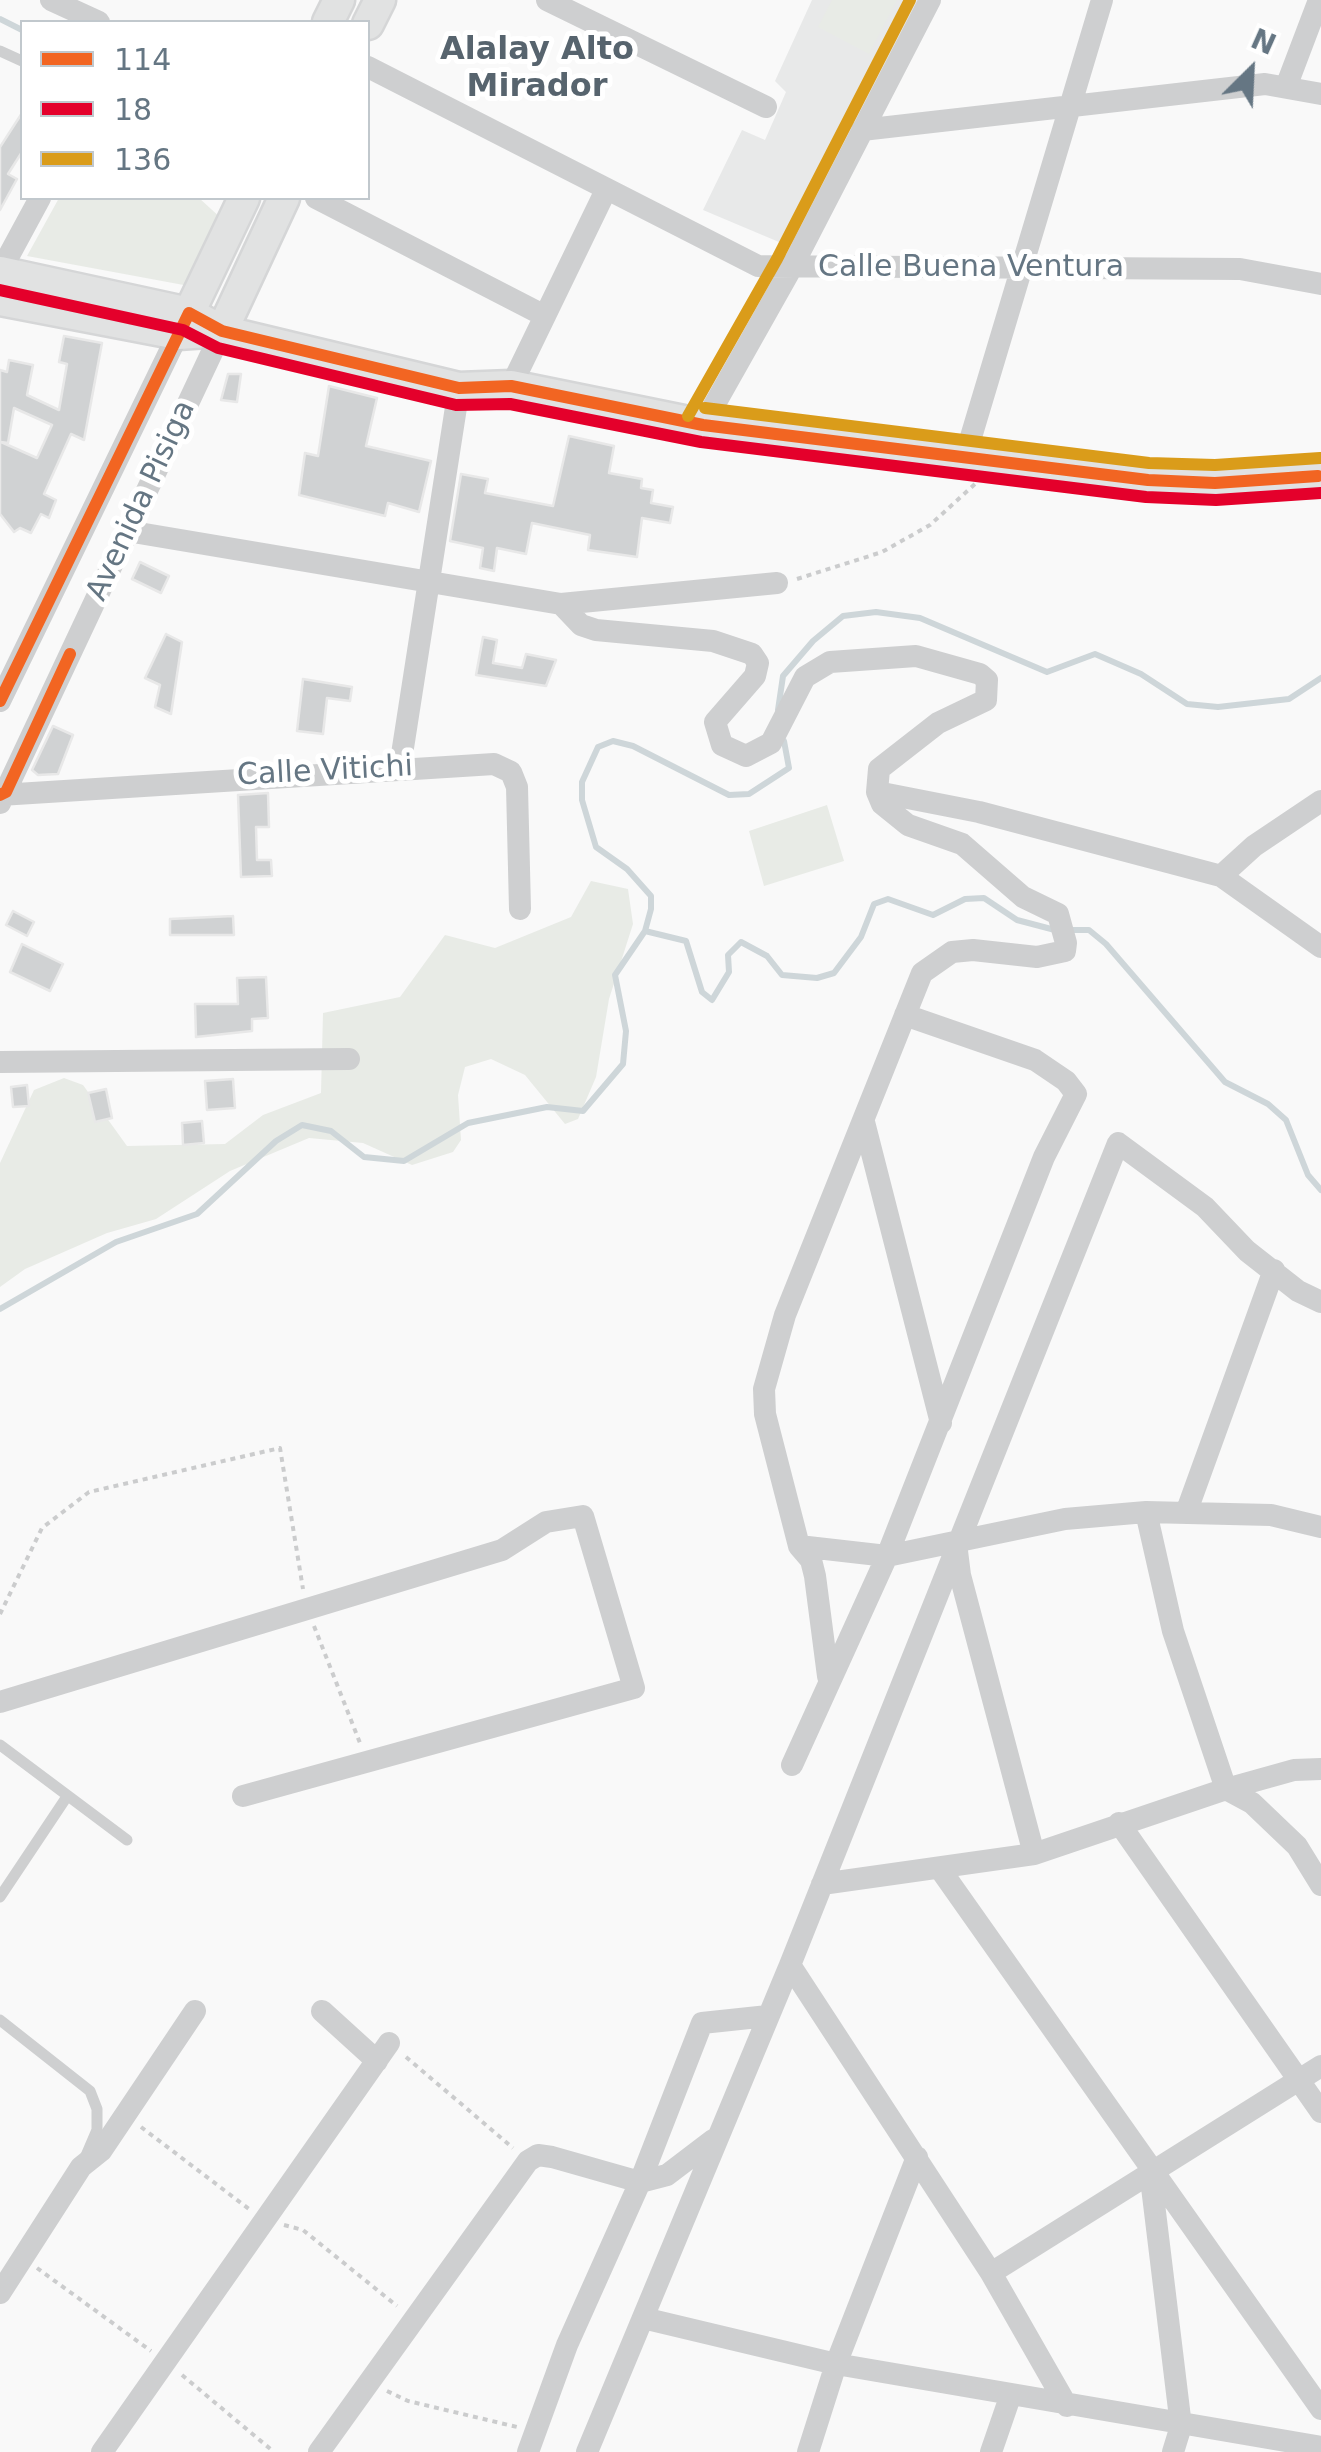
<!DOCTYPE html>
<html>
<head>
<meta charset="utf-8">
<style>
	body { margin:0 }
	#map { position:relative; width:1321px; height:2452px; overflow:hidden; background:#f9f9f9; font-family:"DejaVu Sans",sans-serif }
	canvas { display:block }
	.legend { position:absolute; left:20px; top:20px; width:350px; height:180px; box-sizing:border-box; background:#fff; border:2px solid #c1c8cd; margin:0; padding:12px 18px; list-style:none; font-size:30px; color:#657683 }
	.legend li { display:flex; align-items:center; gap:20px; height:50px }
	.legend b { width:50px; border:2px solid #c1c8cd }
	.north { position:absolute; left:1201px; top:20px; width:100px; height:100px; -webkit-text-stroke:8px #fff; paint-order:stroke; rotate:24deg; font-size:28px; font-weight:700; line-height:40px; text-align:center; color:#657683 }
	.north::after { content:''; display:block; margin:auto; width:35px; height:45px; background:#657683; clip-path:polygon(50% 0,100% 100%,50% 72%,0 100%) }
</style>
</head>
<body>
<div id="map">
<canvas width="1321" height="2452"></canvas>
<ul class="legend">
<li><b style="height:12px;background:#f26522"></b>114</li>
<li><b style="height:12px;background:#e4002b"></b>18</li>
<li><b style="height:12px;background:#da9c1a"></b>136</li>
</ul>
<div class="north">N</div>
</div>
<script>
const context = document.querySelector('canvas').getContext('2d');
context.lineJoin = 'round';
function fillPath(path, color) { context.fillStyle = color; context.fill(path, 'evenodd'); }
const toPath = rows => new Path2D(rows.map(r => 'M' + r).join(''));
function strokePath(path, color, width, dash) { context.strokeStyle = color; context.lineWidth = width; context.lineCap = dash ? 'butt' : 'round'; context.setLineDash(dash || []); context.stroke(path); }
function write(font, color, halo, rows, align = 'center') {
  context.font = font + ' "DejaVu Sans",sans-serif'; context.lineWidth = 10; context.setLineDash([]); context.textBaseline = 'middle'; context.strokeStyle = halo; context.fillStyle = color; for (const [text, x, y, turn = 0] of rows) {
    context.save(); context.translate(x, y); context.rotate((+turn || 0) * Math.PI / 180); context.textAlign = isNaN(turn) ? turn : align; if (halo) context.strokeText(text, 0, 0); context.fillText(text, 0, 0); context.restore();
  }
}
fillPath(toPath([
	[812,0,919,0,792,244,786,245,703,210,742,130,765,140,786,92,775,81]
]), '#e8e9e9');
fillPath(toPath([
	[832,0,897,0,869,54,818,27],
	[59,198,199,198,222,219,189,286,27,256],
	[827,805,844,861,764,886,749,831],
	[591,881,628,889,633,924,609,999,596,1077,578,1119,565,1124,525,1075,491,1059,465,1067,458,1095,461,1140,453,1152,412,1165,363,1143,309,1138,230,1171,156,1219,107,1233,25,1269,0,1287,0,1163,34,1090,64,1078,83,1085,127,1146,225,1144,263,1115,321,1093,323,1013,400,997,445,935,495,948,571,917]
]), '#e8ebe6');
strokePath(toPath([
	[0,19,22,30],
	[778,710,783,676,813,641,843,616,876,612,920,618,1047,672,1095,654,1141,674,1187,704,1218,707,1289,699,1321,678],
	[1068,930,1089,930,1106,944,1225,1082,1268,1104,1286,1120,1308,1175,1321,1190],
	[645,931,686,941,702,992,712,1000,729,972,728,955,741,942,767,956,782,975,817,978,834,973,861,937,874,904,888,899,933,915,965,899,984,898,1017,920,1055,930],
	[0,1309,116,1242,197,1214,276,1141,302,1125,331,1131,364,1157,404,1161,468,1123,547,1107,583,1111,623,1064,626,1031,615,975,645,931,651,909,651,896,627,869,596,847,582,800,582,782,598,747,613,741,633,746,729,795,749,794,789,768,784,741]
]), '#ced6d9', 6);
const building = toPath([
	[22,113,22,152,8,174,17,179,0,210,0,147,22,113],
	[64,336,102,343,84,440,71,434,44,494,56,500,49,518,41,514,31,533,20,528,14,532,0,514,0,370,7,372,9,360,33,365,27,395,59,410,67,364,59,362,64,336],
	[14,408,52,425,37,458,1,442,8,443,14,408],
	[228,374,241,374,237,402,221,400,228,374],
	[329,386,377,398,366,446,431,461,419,512,388,503,385,516,299,495,305,453,318,456,329,386],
	[569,436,614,446,609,473,642,479,641,488,653,490,651,503,673,507,670,523,642,518,637,557,588,550,590,535,532,523,526,554,497,548,494,571,480,568,483,548,450,541,461,474,488,479,485,493,553,506,569,436],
	[140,562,169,576,161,593,132,579,140,562],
	[166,634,182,642,171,714,155,707,160,685,145,678,166,634],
	[483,637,497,640,493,663,522,668,526,654,556,660,546,686,476,675,483,637],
	[303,679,352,687,350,701,327,698,323,734,297,731,303,679],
	[53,726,73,735,58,774,38,775,32,770,53,726],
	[268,793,269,827,256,827,257,860,271,860,272,876,241,877,238,795,268,793],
	[13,911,34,922,27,936,6,925,13,911],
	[233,916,234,935,170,935,170,919,233,916],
	[22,944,63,964,50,991,10,972,22,944],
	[266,977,268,1018,252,1019,252,1031,196,1037,195,1004,238,1004,237,978,266,977],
	[233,1079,235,1108,207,1110,205,1081,233,1079],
	[27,1085,29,1106,13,1107,11,1087,27,1085],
	[106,1089,112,1118,95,1122,88,1093,106,1089],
	[202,1121,204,1143,183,1145,182,1123,202,1121]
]);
fillPath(building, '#d0d2d3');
strokePath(building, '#e8e8e8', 2.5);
const secondary = toPath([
	[328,22,339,0],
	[368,24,380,0],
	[0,272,189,313,222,331],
	[0,300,178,334,222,331,459,388,511,386,703,425,838,444,1148,480,1215,483,1321,475],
	[189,313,244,198],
	[222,331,284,198]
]);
strokePath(secondary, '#d5d6d7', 35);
strokePath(toPath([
	[797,579,882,552,930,525,975,484],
	[0,1614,42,1528,89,1492,280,1448,303,1589],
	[314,1626,360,1743],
	[406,2057,513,2148],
	[141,2127,249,2209],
	[284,2225,303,2230,397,2306],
	[37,2268,151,2351],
	[182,2375,274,2452],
	[387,2391,408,2401,517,2427]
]), '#cbcccd', 4, [5, 5]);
strokePath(toPath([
	[0,51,22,61],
	[0,1745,127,1840],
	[0,1897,66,1798],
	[0,2020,90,2091,97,2109,97,2130,85,2158]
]), '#cecfd0', 11);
strokePath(toPath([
	[51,0,99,22],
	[547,0,766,107],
	[368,67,758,266,1240,269,1321,284],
	[1286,87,1319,0],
	[862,130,1265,84,1321,94],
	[316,198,545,316],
	[0,272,40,198],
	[511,386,605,192],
	[703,425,792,267,930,0],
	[965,457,1102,0],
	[127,531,561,604,777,583],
	[561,604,581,625,596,630,713,641,752,654,758,663,755,676,715,722,722,745,746,756,771,743,805,677,830,662,916,656,980,674,987,680,986,700,938,723,879,769,877,792,882,804,908,825,962,844,1023,897,1058,914,1066,943,1065,951,1037,957,973,950,952,952,922,973,785,1315,764,1389,765,1414,799,1546,811,1560,815,1576,828,1676],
	[0,701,184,322],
	[400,767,459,388],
	[877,792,979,812,1221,876,1321,947],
	[0,795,494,764,511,772,517,787,520,909],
	[0,803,222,331],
	[1221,876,1254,846,1321,801],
	[0,1062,349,1059],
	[864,1122,941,1423],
	[1146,1512,1173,1631,1226,1789,1252,1803,1297,1846,1321,1885],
	[1186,1513,1274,1270],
	[956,1543,960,1575,1034,1854],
	[799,1546,887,1556,1065,1519,1146,1512,1271,1515,1321,1527],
	[0,1702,502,1550,546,1522,583,1516,634,1688,243,1796],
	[792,1765,887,1556,1044,1157,1076,1094,1066,1081,1035,1060,905,1015],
	[1119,1823,1321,2112],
	[940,1869,1321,2409],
	[822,1884,1034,1854,1226,1789,1294,1770,1321,1769],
	[790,1965,991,2273,1067,2406],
	[322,2011,377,2061],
	[1151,2179,1181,2426,1173,2452],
	[991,2273,1321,2066],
	[0,2293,81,2167,101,2151,195,2011],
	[643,2318,836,2364,1321,2447],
	[102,2452,389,2043],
	[319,2452,528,2161,538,2155,552,2157,640,2182,667,2175,713,2140],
	[528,2452,567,2345,640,2182,702,2023,768,2016],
	[587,2452,790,1965,1118,1143,1205,1207,1247,1251,1298,1291,1321,1302],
	[808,2452,836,2364,917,2157],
	[991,2452,1010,2397]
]), '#cecfd0', 22);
strokePath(secondary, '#e1e2e2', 30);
strokePath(toPath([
	[0,701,189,313,222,331,459,388,511,386,703,425,1148,480,1215,483,1318,476],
	[0,795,6,792,70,654]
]), '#f26522', 12);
strokePath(toPath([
	[0,290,183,330,218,348,456,405,510,404,701,442,1146,497,1216,500,1321,493]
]), '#e4002b', 12);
strokePath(toPath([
	[705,408,1149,463,1215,465,1320,458],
	[688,416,777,259,910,0]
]), '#da9c1a', 12);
write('30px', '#657683', '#fff', [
	["Calle Buena Ventura",971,268],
	["Avenida Pisiga",142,501,-65],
	["Calle Vitichi",325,772,-3]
]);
write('bold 32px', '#57646e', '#fff', [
	["Alalay Alto",537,51],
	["Mirador",537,88]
]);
</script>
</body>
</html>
